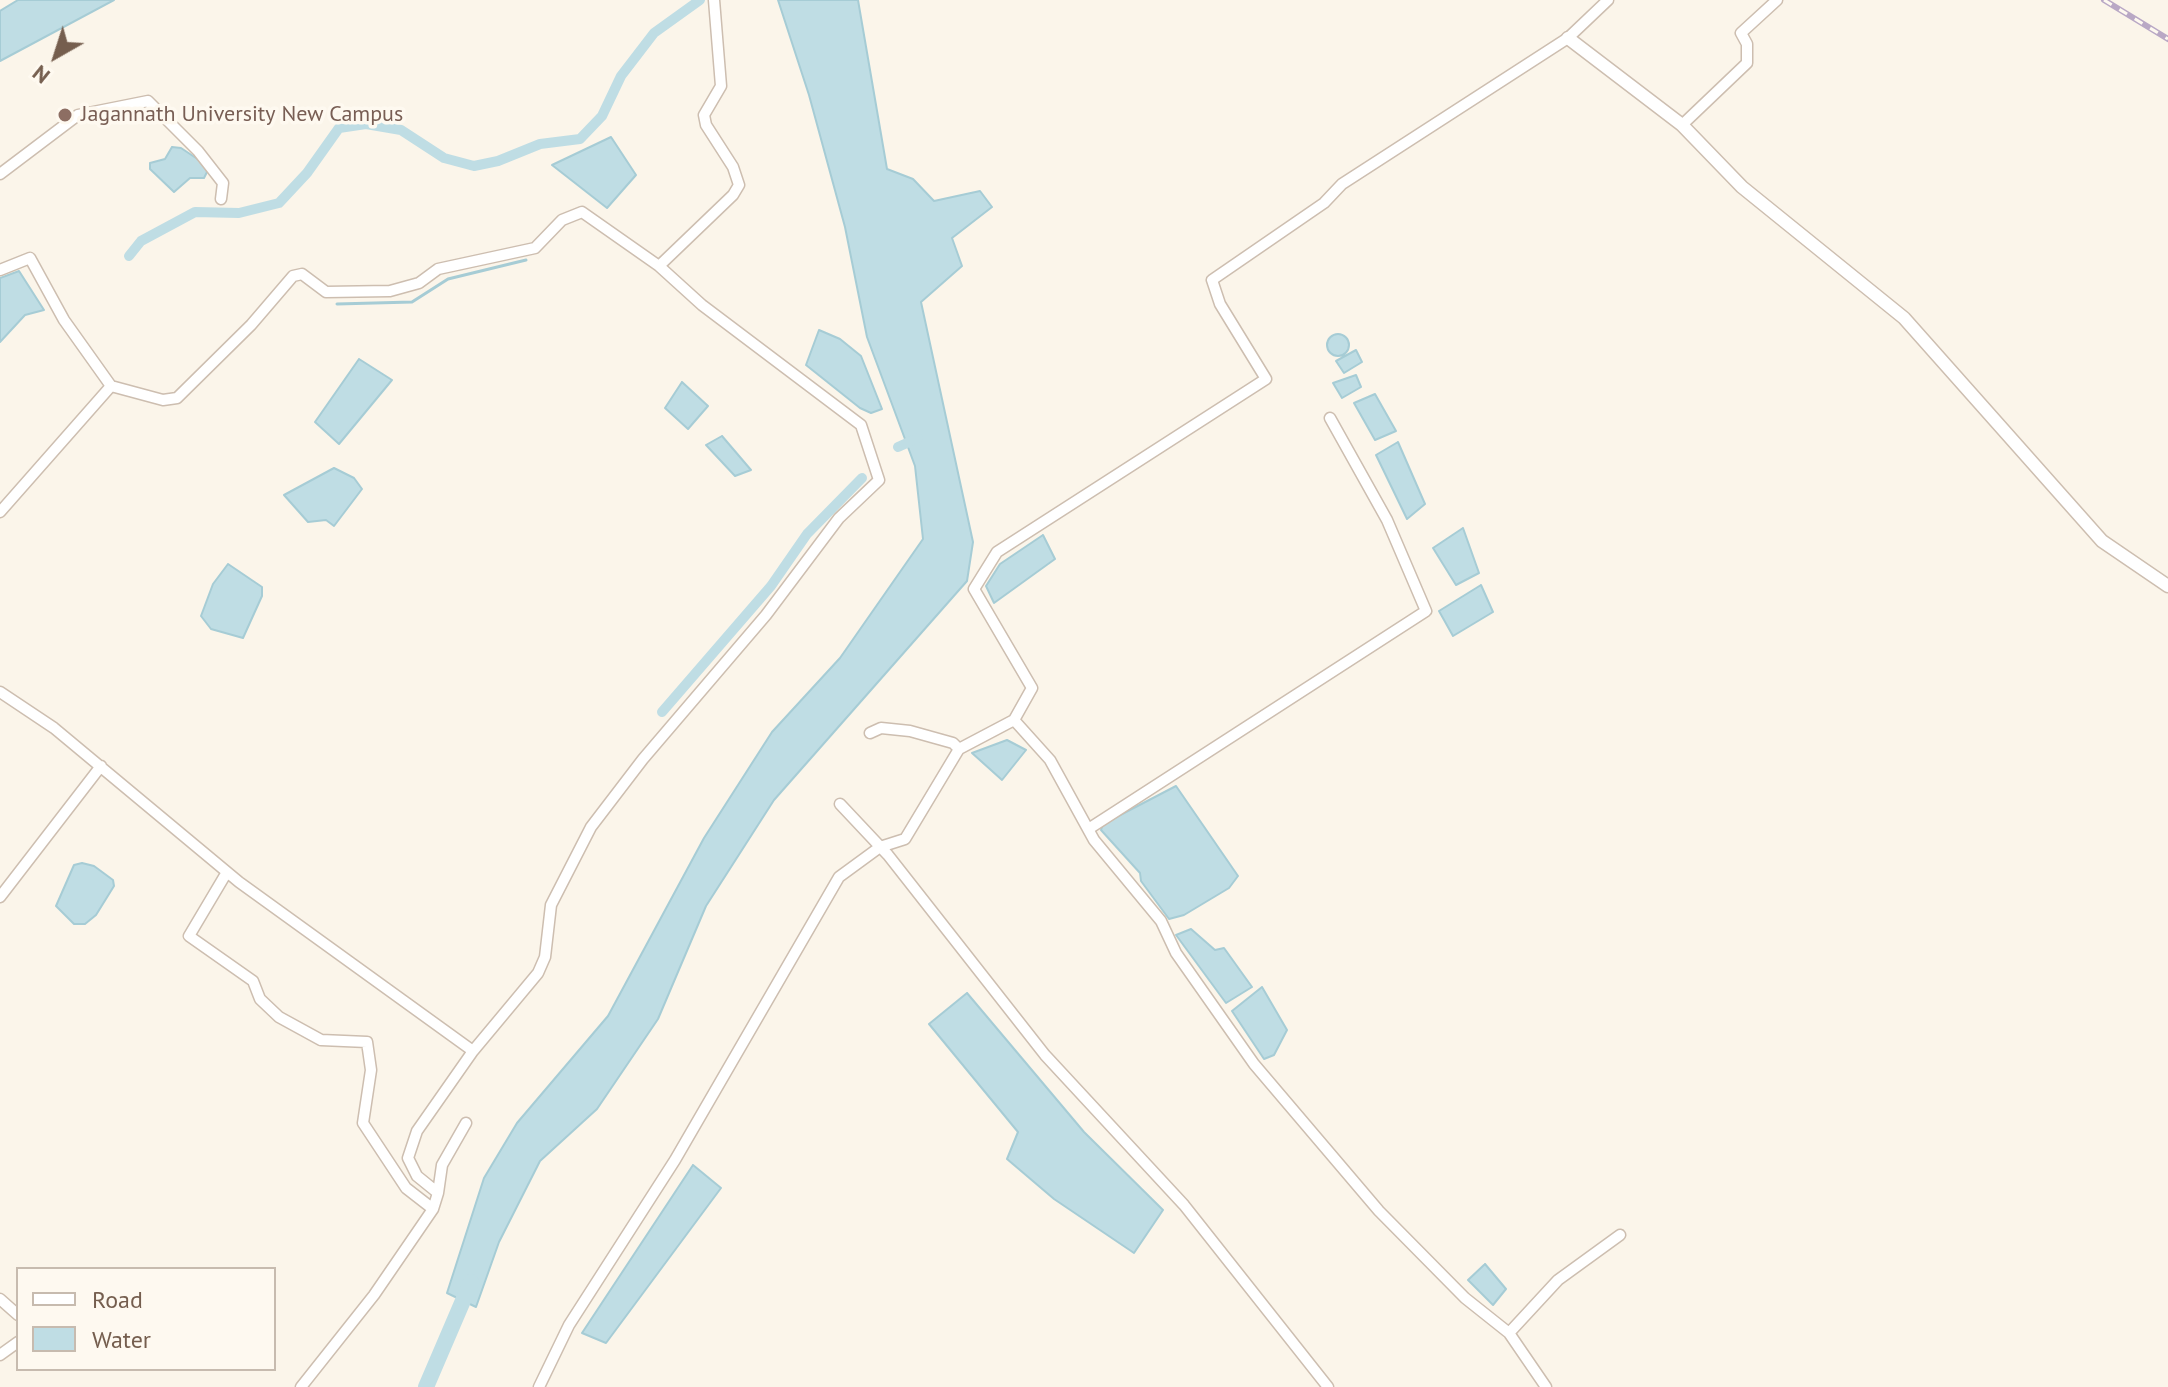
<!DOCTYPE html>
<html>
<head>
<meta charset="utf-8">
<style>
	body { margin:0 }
	#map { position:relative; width:2168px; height:1387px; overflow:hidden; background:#fbf5ea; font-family:"PT Sans",sans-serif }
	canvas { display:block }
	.legend { position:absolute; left:16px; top:1267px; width:260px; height:104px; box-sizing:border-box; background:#fef9f0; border:2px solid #c7bbaf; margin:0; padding:10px 14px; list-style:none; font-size:24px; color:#755e4e }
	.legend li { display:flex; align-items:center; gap:16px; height:40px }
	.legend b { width:40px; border:2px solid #c7bbaf }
	.north { position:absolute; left:16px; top:16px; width:80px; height:80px; -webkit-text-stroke:6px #fef9f0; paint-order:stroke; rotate:219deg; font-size:22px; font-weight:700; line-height:32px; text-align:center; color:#755e4e }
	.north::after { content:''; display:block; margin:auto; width:28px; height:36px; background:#755e4e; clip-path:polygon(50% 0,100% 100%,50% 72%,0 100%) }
</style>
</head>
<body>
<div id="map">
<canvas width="2168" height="1387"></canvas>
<ul class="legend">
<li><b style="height:10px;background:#fff"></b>Road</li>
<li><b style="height:22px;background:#bfdde4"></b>Water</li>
</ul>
<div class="north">N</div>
</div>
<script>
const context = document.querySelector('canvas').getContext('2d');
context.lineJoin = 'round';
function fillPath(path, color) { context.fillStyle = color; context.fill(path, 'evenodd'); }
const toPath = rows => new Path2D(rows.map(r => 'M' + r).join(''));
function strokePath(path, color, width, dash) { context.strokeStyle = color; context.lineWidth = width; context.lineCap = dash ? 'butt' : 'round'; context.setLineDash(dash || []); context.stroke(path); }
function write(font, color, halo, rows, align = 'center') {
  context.font = font + ' "PT Sans",sans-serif'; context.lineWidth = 7; context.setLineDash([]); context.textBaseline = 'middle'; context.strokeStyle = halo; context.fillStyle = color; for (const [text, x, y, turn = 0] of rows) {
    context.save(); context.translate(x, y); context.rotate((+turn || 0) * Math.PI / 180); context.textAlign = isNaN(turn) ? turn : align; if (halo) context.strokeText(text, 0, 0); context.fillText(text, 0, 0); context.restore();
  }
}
const water = toPath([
	[18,0,114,0,0,61,0,11,18,0],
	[778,0,858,0,887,169,913,179,934,201,980,191,992,207,952,238,962,266,921,302,973,542,967,581,774,800,706,906,658,1019,597,1109,540,1161,499,1242,476,1307,447,1293,484,1178,517,1123,608,1016,704,838,772,732,840,658,923,539,915,466,867,337,845,227,809,95,778,0],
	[611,137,636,175,607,208,552,165,611,137],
	[172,147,181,148,205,164,207,172,204,178,190,178,174,192,150,169,150,163,165,159,172,147],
	[19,271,44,310,25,315,0,342,0,278,19,271],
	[819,330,840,339,861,356,882,409,871,413,860,408,806,365,819,330],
	'1327 345a11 11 0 1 1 22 0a11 11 0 1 1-22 0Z',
	[1356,350,1362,362,1344,373,1336,361,1356,350],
	[359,359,392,380,339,444,315,422,359,359],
	[1356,375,1361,387,1342,398,1333,383,1356,375],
	[682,382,708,406,688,429,665,408,682,382],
	[1375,394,1396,431,1375,440,1354,403,1375,394],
	[722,436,751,470,735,476,706,445,722,436],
	[1398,442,1425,504,1407,519,1376,455,1398,442],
	[334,468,354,478,362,489,334,526,326,520,308,522,284,495,334,468],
	[1463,528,1479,573,1456,585,1433,548,1463,528],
	[1043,535,1055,559,994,603,986,586,1000,564,1043,535],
	[228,564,262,587,262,596,243,638,211,629,201,616,213,584,228,564],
	[1481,585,1493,612,1453,636,1439,611,1481,585],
	[1007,740,1026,750,1002,780,972,753,1007,740],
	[1176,786,1238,876,1229,888,1184,915,1169,919,1141,881,1140,873,1101,830,1103,824,1176,786],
	[82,863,94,866,113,880,114,886,96,915,85,924,74,924,56,906,74,865,82,863],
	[1191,929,1215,950,1224,948,1252,987,1226,1003,1176,935,1191,929],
	[1262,987,1287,1030,1274,1055,1264,1059,1232,1011,1262,987],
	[967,993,1084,1132,1163,1210,1134,1253,1054,1199,1007,1159,1018,1132,929,1024,967,993],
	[693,1165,721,1188,606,1343,582,1333,693,1165],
	[1485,1264,1506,1289,1493,1305,1468,1280,1485,1264]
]);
fillPath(water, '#bfdde4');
strokePath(water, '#a6ccd5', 2);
strokePath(toPath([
	[337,304,412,302,448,279,526,260]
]), '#a6ccd5', 3);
strokePath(toPath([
	[129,256,141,241,195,212,239,213,279,203,307,173,339,128,366,124,401,130,444,158,474,166,498,161,540,144,580,139,602,116,621,76,654,33,700,0],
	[898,447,918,438],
	[662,712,771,586,807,534,862,478]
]), '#bfdde4', 10);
strokePath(toPath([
	[426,1387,471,1282]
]), '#bfdde4', 16);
const minor = toPath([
	[1682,125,1747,63,1747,44,1741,33,1777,0],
	[0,174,78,115,148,101,198,151,223,183,221,199],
	[659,266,733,195,739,185,733,167,706,125,704,115,721,86,714,0],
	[0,270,30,258,64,320,111,386,163,400,177,398,251,325,293,276,302,274,326,292,390,291,419,283,438,269,535,248,562,220,582,212,659,266,702,305,861,425,879,480,839,518,766,615,643,759,591,827,551,905,545,957,538,973,473,1051],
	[0,512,111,386],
	[0,692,54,728,239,882,473,1051,417,1131,408,1158,417,1176,438,1193,433,1209,374,1295,301,1387],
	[1014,720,1050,760,1094,840,1161,921,1176,953,1254,1064,1379,1211,1465,1298,1509,1333,1546,1387],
	[870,733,881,728,910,731,953,743,959,749],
	[840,804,888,855,1045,1055,1184,1205,1328,1387],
	[1090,828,1426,611,1387,520,1330,418],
	[227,872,189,936,253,981,260,999,279,1017,321,1040,367,1042,371,1070,363,1123,406,1188,433,1209],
	[0,897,101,766],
	[438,1193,442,1165,466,1123],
	[0,1299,18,1315],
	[1509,1333,1558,1280,1620,1235],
	[0,1355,18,1342],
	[539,1387,569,1325,675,1160,839,877,880,847,905,839,959,749,1014,720,1032,688,974,589,997,552,1266,379,1220,304,1212,280,1324,203,1342,184,1568,38,1608,0]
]);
const tertiary = toPath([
	[1568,38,1682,125,1742,187,1904,318,2102,541,2168,586]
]);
strokePath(minor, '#cdbeb0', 13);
strokePath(tertiary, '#cdbeb0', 15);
strokePath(minor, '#fff', 10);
strokePath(tertiary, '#fff', 12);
const rail = toPath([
	[2104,0,2168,39]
]);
strokePath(rail, '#b9a8c5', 6);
strokePath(rail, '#fef9f0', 3, [9]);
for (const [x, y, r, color] of [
	[65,115,8,"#8d6e63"]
]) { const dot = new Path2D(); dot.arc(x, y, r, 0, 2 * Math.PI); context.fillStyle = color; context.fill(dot); strokePath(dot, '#fef9f0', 3); }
write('22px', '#785e54', '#fef9f0', [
	["Jagannath University New Campus",81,115]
], 'left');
</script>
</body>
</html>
